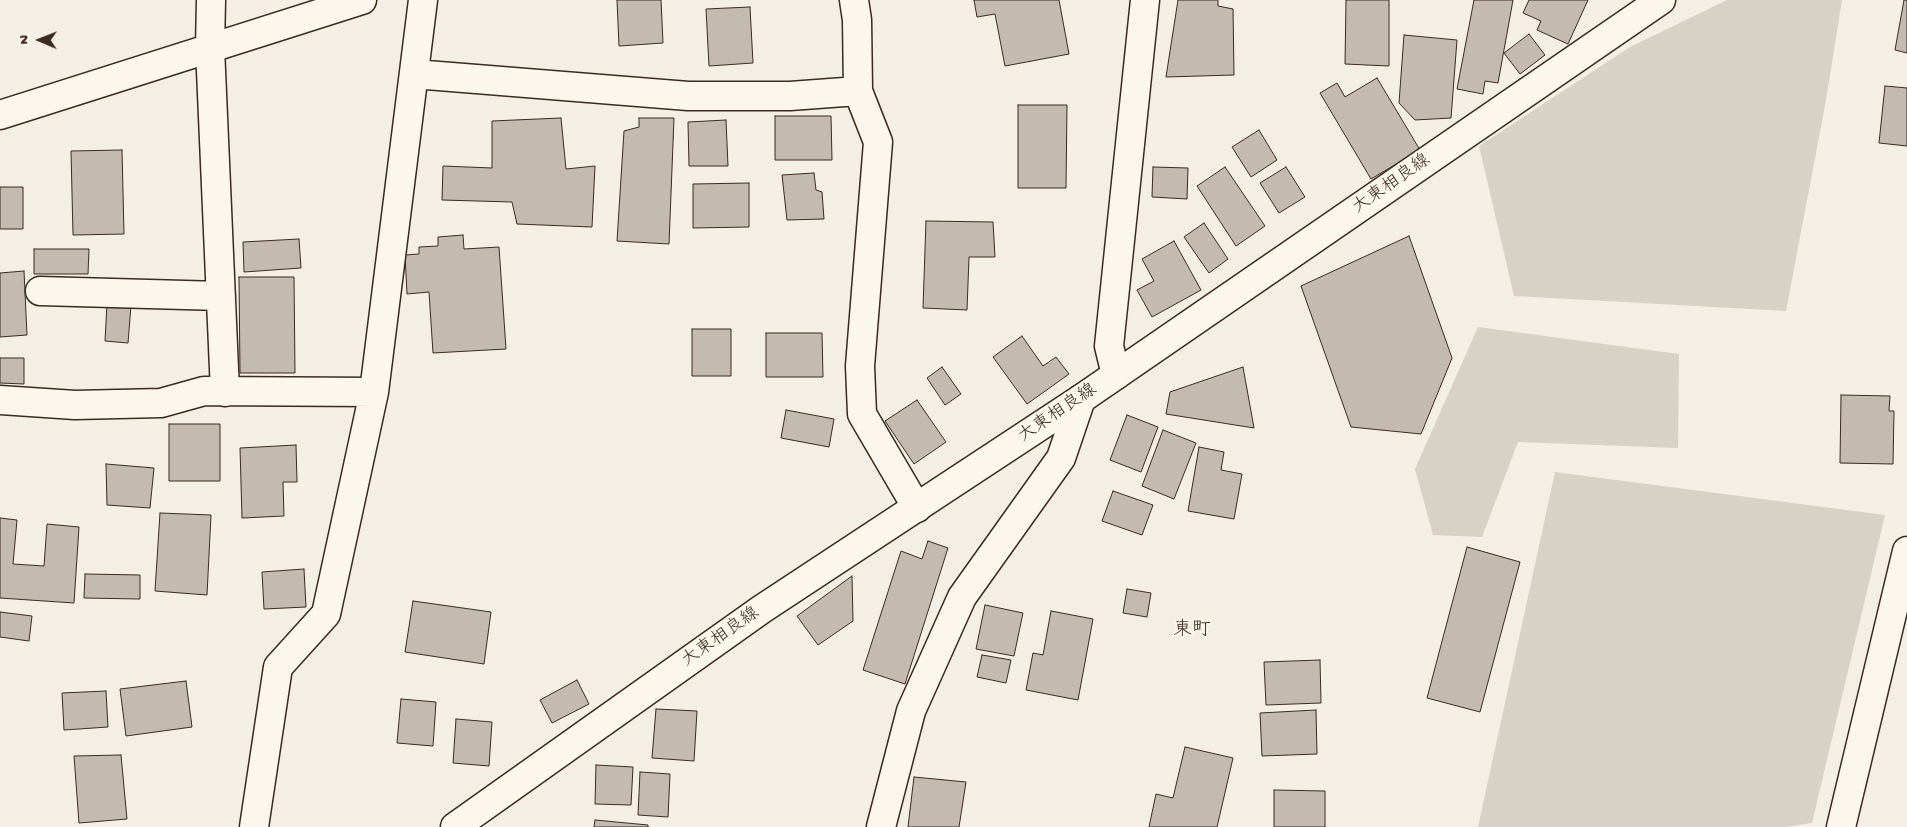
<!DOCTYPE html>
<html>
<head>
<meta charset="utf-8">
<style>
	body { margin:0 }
	#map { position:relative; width:1907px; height:827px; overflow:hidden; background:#f3efe4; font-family:"Gochi Hand",sans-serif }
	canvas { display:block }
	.north { position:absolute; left:15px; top:15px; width:50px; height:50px; -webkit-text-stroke:4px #fbf7ec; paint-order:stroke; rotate:271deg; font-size:14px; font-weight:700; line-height:20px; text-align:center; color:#3b2a1e }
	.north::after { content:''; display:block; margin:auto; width:18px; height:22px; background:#3b2a1e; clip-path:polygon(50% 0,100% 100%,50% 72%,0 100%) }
</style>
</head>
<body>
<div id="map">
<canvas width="1907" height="827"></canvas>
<div class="north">N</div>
</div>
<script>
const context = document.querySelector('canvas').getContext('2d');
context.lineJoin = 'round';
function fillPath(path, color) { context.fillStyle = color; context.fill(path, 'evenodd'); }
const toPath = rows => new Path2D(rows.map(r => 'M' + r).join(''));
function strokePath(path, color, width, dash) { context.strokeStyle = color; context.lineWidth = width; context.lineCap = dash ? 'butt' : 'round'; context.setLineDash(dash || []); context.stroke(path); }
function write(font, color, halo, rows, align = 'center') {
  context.font = font + ' "Gochi Hand","Klee One",sans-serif'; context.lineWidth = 4; context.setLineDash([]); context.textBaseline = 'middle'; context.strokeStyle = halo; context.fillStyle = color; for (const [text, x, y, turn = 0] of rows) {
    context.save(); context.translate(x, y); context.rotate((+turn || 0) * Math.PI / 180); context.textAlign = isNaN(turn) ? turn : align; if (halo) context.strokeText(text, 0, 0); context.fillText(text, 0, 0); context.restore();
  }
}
fillPath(toPath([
	[1727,0,1842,0,1826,100,1786,311,1514,296,1479,146,1630,47],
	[1478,327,1679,354,1678,448,1518,442,1482,537,1433,535,1415,469],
	[1555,472,1885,515,1812,823,1785,827,1478,827]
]), '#d8d1c6');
const building = toPath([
	[617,0,661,0,663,43,619,46,617,0],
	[974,0,1059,0,1069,54,1005,66,995,14,977,17,974,0],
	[1178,0,1218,0,1218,6,1233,9,1234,75,1166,77,1178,0],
	[1346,0,1389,0,1389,66,1345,64,1346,0],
	[1474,0,1513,0,1498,83,1485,81,1483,94,1457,89,1474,0],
	[1529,0,1588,0,1568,44,1537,30,1541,21,1523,13,1529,0],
	[1904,0,1907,0,1907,53,1895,50,1904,0],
	[750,7,753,63,709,66,706,9,750,7],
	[1529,34,1545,55,1520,74,1504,53,1529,34],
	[1404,35,1457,40,1451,118,1415,120,1399,103,1404,35],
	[1377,78,1420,150,1371,179,1320,93,1337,83,1345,97,1377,78],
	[1885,86,1907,88,1907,146,1879,143,1885,86],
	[1018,105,1067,105,1066,188,1018,188,1018,105],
	[775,116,831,116,832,160,775,160,775,116],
	[561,118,566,169,595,166,592,227,517,224,512,202,442,200,443,166,492,168,492,121,561,118],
	[639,118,674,118,669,244,617,241,624,131,639,127,639,118],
	[726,120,728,166,689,166,688,122,726,120],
	[1259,130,1277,160,1251,177,1232,147,1259,130],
	[122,150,124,234,73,235,71,151,122,150],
	[1153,167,1188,168,1187,199,1152,197,1153,167],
	[1225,167,1265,226,1236,246,1197,186,1225,167],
	[1286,167,1305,197,1279,213,1260,183,1286,167],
	[814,173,816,190,822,192,824,219,787,220,782,175,814,173],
	[749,183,749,227,693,228,693,184,749,183],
	[0,187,23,187,23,229,0,229,0,187],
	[926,221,993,222,995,257,969,257,967,310,923,308,926,221],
	[1204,223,1228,259,1209,273,1184,237,1204,223],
	[463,235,464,249,499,247,506,349,433,353,429,292,407,294,405,255,419,254,419,247,438,246,438,237,463,235],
	[1409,236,1452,358,1421,434,1351,427,1301,286,1409,236],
	[299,239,301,268,244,272,243,242,299,239],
	[1174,241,1201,290,1152,317,1137,290,1154,281,1142,259,1174,241],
	[34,249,89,249,88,274,34,274,34,249],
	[24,271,27,335,0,337,0,273,24,271],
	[239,277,294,277,295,373,240,373,239,277],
	[107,304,131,305,128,343,105,341,107,304],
	[692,329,731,329,731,376,692,376,692,329],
	[766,333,822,333,823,377,766,377,766,333],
	[1022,336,1043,366,1056,357,1069,374,1027,404,993,357,1022,336],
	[0,358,24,358,24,384,0,383,0,358],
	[942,367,961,394,945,405,927,378,942,367],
	[1243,367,1254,428,1166,414,1170,392,1243,367],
	[1841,395,1890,396,1889,411,1894,411,1893,464,1840,463,1841,395],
	[917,400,946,442,914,464,885,421,917,400],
	[786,410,834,419,829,447,781,438,786,410],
	[1127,415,1158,427,1141,472,1110,460,1127,415],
	[169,424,220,424,220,481,169,481,169,424],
	[1163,430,1196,443,1174,499,1142,486,1163,430],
	[296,445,297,482,283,482,284,516,242,518,240,448,296,445],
	[1199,447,1224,452,1221,470,1242,474,1234,519,1188,511,1199,447],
	[106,464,154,468,150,508,107,505,106,464],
	[1113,491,1153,505,1142,535,1102,521,1113,491],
	[160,513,211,515,207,595,155,591,160,513],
	[0,518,17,520,13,564,44,566,47,524,79,527,74,603,0,598,0,518],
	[928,541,948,548,905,684,863,670,901,551,922,559,928,541],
	[1467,547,1520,562,1480,712,1427,698,1467,547],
	[304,569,306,607,264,609,262,572,304,569],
	[85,574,140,575,140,599,84,598,85,574],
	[852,576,853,621,818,645,797,616,852,576],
	[1127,589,1151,593,1147,617,1123,613,1127,589],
	[413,601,491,612,484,664,405,652,413,601],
	[985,605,1023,613,1014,656,976,649,985,605],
	[1051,611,1093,619,1078,700,1026,690,1033,653,1043,655,1051,611],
	[0,612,32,616,29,641,0,637,0,612],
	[982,655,1011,660,1006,683,977,677,982,655],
	[1320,660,1321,703,1266,705,1264,662,1320,660],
	[577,680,589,704,552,723,540,700,577,680],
	[186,681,192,727,126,736,120,689,186,681],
	[106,691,108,727,64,730,62,693,106,691],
	[401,699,436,702,433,746,397,743,401,699],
	[656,709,697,711,694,761,652,758,656,709],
	[1316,710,1317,754,1262,756,1260,713,1316,710],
	[456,719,492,722,489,766,453,763,456,719],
	[1185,747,1233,758,1217,827,1149,827,1156,794,1173,798,1185,747],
	[121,755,127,819,79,823,74,756,121,755],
	[596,765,633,767,631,805,595,804,596,765],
	[640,772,670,774,668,817,638,815,640,772],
	[914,777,966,782,959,827,908,827,914,777],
	[1274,790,1325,791,1325,827,1274,827,1274,790],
	[595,820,648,825,648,827,594,827,595,820]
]);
fillPath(building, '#c3bbb0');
strokePath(building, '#3b2a1e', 1);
const street = toPath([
	[211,0,210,48,225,392],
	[854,0,857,20,858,91,878,142,860,366,862,414,917,508],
	[414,74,688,96,790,96,858,91],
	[40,291,221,296],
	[1116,375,1109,346,1145,0],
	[0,400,75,405,161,403,204,391,374,392],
	[254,827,278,667,326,614,374,392,423,0],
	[881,827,911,711,962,597,1061,458,1081,399],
	[1841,827,1907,551]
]);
const secondary = toPath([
	[0,115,362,0],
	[455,827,762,609,1081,399,1661,0]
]);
strokePath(street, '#3b2a1e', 31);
strokePath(secondary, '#3b2a1e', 31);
strokePath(street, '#fbf7ec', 28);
strokePath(secondary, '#fbf7ec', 28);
write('18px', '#3b2a1e', '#fbf7ec', [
	["大東相良線",1392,185,-35],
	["大東相良線",1058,414,-34],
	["大東相良線",721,638,-35]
]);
write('19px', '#3b2a1e', '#fbf7ec', [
	["東町",1192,631]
]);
</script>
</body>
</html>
